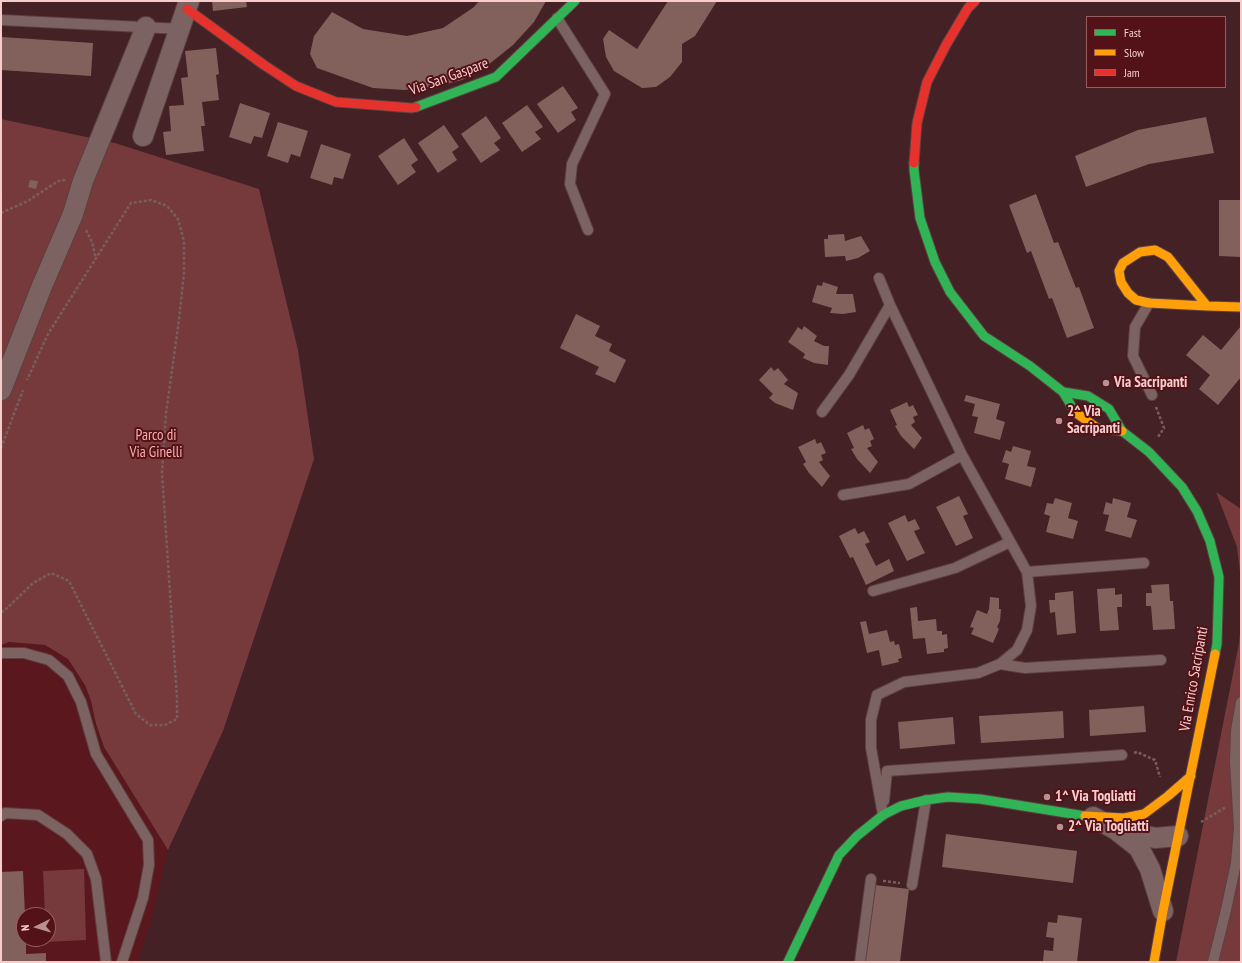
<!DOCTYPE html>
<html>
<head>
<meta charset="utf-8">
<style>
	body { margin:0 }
	#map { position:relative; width:1242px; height:963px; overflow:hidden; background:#432124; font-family:"PT Sans Narrow",sans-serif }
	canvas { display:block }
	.frame { position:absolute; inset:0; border:2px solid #f7cdcc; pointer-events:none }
	.legend { position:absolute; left:1086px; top:16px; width:140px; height:72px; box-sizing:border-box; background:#521218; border:1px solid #945d60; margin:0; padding:5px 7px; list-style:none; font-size:12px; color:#f7cdcc }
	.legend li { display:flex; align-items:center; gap:8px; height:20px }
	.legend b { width:20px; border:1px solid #945d60 }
	.north { position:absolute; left:16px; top:907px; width:40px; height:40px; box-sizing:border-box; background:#521218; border:1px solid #945d60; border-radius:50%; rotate:265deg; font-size:11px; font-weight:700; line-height:16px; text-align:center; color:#f7cdcc }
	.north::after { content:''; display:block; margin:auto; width:14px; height:18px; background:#b89191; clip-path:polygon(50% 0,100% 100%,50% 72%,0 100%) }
</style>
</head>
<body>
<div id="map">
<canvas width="1242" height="963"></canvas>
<div class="frame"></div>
<ul class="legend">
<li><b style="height:5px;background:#30b455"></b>Fast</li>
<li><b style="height:5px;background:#ff9f0a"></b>Slow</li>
<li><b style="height:5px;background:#e5322d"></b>Jam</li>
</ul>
<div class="north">N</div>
</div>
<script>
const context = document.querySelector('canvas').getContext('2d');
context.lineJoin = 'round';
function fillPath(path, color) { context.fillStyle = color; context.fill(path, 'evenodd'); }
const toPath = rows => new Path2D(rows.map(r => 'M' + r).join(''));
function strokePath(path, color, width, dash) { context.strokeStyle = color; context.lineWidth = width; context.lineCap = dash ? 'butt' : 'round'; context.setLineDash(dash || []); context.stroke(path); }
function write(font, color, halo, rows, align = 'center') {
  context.font = font + ' "PT Sans Narrow",sans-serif'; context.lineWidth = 4; context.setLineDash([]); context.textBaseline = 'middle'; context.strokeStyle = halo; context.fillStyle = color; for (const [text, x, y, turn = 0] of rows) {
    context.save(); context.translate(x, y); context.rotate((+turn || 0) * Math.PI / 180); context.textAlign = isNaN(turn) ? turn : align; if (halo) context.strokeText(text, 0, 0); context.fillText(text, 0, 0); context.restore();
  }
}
fillPath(toPath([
	[9,642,45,645,68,659,85,685,91,701,96,724,104,747,168,850,152,917,138,962,1,962,1,645],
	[24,915,48,915,48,939,24,939]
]), '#5a171e');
fillPath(toPath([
	[1,119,115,143,259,189,298,350,314,459,223,731,168,850,104,747,96,724,91,701,85,685,68,659,45,645,9,642,1,645],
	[1216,492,1241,509,1241,580,1237,547],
	[1241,622,1241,962,1176,962,1239,643],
	[84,869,86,940,46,942,46,939,48,939,48,915,45,915,43,871]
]), '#763a3c');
fillPath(toPath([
	[212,1,246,1,247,7,213,11],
	[479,1,546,1,534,22,513,45,488,65,462,80,433,87,404,90,373,88,317,68,310,54,314,36,332,12,363,29,407,36,443,28,474,7],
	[668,1,717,1,695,36,682,44,682,62,670,77,656,87,642,88,614,71,606,57,603,39,609,30,637,49],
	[1,37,93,43,91,76,1,70],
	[216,48,219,74,216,75,219,100,202,102,205,126,201,126,204,151,166,155,163,132,171,131,169,106,184,105,181,78,188,77,185,51],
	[563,86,578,108,571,112,576,120,558,133,537,104],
	[240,103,270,113,262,138,254,136,251,144,229,137],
	[527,105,543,127,535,132,541,139,522,152,502,123],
	[486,116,501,138,494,143,500,150,481,163,461,134],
	[1206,117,1214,153,1149,164,1086,187,1075,156,1138,130],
	[278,122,308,131,300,157,291,154,288,163,267,156],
	[444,125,459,147,452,152,457,160,438,173,418,143],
	[404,138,418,160,411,165,416,172,398,185,378,156],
	[321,144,351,154,343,179,334,177,332,185,310,178],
	[30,180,38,181,36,189,28,187],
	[1036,194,1054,243,1058,242,1076,288,1079,287,1094,328,1067,338,1052,298,1049,299,1031,251,1027,253,1009,205],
	[1219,200,1241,200,1241,257,1219,256],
	[844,234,845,241,861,236,870,251,858,258,846,261,845,256,825,257,824,239,828,239,828,235],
	[823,282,838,287,836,294,853,294,856,312,843,314,830,313,832,308,812,302,817,285,822,286],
	[576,314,600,326,595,336,612,344,609,351,626,360,615,383,595,374,599,367,560,348],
	[804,326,817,336,814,341,824,346,829,346,828,365,814,363,803,358,805,354,788,342,798,327,802,330],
	[1241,326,1241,377,1218,405,1199,389,1210,375,1186,355,1203,335,1221,350],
	[771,367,774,371,778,368,788,380,784,384,798,393,793,410,775,403,769,398,773,394,759,380],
	[966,395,1000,404,996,419,1005,422,1000,440,974,433,978,417,972,416,975,404,964,401],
	[907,402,909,407,913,405,918,415,913,417,915,422,911,425,922,438,914,449,901,436,895,426,897,425,890,410],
	[863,425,865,430,869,428,874,439,870,441,872,446,867,448,878,462,870,473,857,459,851,449,854,448,847,433],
	[815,439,817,444,821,442,826,453,821,455,823,460,819,462,830,476,822,487,809,473,803,464,806,462,798,447],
	[1013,446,1031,451,1027,466,1036,468,1031,487,1005,479,1009,464,1002,462,1006,450,1011,452],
	[959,496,968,514,963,516,973,538,956,546,936,507],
	[1055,498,1072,503,1068,518,1078,521,1073,539,1046,532,1050,516,1044,514,1047,503,1053,504],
	[1113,498,1131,503,1127,517,1137,520,1131,538,1105,531,1109,515,1103,514,1106,502,1112,504],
	[905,515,908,522,915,519,920,529,914,531,925,553,907,561,888,523],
	[855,528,858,534,864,531,870,542,865,544,876,566,889,559,894,571,866,585,853,557,850,558,839,536],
	[1169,584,1170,601,1173,601,1175,629,1153,630,1151,606,1146,606,1146,593,1152,593,1151,585],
	[1115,588,1115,595,1122,594,1122,607,1117,607,1119,630,1100,631,1097,589],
	[1073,591,1076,633,1057,635,1055,612,1050,613,1049,600,1055,600,1055,593],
	[990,597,999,598,999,609,1001,609,1000,621,997,627,999,629,993,643,971,634,974,628,970,627,977,610,987,614,989,609],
	[917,607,918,621,936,619,937,631,942,631,942,635,947,634,948,648,944,649,944,652,927,654,925,638,913,639,910,608],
	[866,621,869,634,887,630,890,642,894,641,895,645,899,644,902,658,898,659,899,662,882,666,879,650,867,653,860,622],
	[1144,706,1146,732,1090,736,1089,710],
	[1063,711,1064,738,981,743,979,716],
	[953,717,955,744,900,749,898,722],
	[946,834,1077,851,1073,883,942,867],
	[23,871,25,915,24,939,26,939,26,954,46,953,46,962,1,962,1,872],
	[875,885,909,889,900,962,865,962],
	[1058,915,1082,918,1077,962,1043,962,1044,950,1053,951,1054,938,1046,937,1048,922,1057,923]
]), '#82615c');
const lane = toPath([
	[557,18,605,94,572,164,570,184,588,230],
	[1,20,181,29],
	[879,278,890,305,962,455,1027,572,1031,606,1027,630,1017,650,1000,664,978,673,904,682,877,695,871,720,871,748,883,815],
	[1149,303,1135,327,1133,356,1152,395],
	[822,412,849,375,890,305],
	[843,495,909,484,962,455],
	[1027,572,1144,563],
	[873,591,955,568,1010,542],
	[1,653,24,653,49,660,68,676,81,702,96,754,148,840,149,865,143,898,122,962],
	[1000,664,1025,668,1161,660],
	[884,801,887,771,1122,755],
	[1,816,5,813,38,815,67,834,87,854,96,879,106,962],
	[912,885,926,800],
	[860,962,871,879],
	[1213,962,1226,910,1236,863,1239,828,1235,762,1236,731,1241,702]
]);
const street = toPath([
	[143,136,189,1],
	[1,390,42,286,73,214,83,181,146,27],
	[1093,817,1115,829,1139,848,1150,869,1163,911],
	[1121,830,1155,838,1178,836]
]);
const fast = toPath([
	[416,107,496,77,575,1],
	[914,163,914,170,920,218,935,262,950,292,984,336,1030,366,1063,392,1075,412],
	[1063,392,1088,396,1109,409,1122,431,1149,452,1182,487,1197,511,1210,541,1219,577,1217,644,1215,654],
	[788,962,839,855,857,836,883,815,901,806,926,800,948,797,980,799,1085,816]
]);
const slow = toPath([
	[1207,306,1168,257,1155,250,1140,252,1123,263,1119,271,1121,282,1128,293,1136,300,1149,303,1207,306,1241,307],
	[1075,412,1097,428,1122,431],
	[1085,816,1124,818,1144,814,1168,796,1191,776],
	[1154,962,1163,911,1215,654]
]);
const jam = toPath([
	[187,9,264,65,296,86,336,102,412,108,416,107],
	[914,163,917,123,927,82,946,45,968,8,975,1]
]);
strokePath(lane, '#5c4041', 12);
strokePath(street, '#5c4041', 22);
strokePath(fast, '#5c4041', 11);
strokePath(slow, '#5c4041', 11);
strokePath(jam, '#5c4041', 11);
strokePath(toPath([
	[1,191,1,196],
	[1,213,28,201,58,181,66,180],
	[86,230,92,242,96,259],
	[1156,407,1164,428,1158,437],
	[1,448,23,390],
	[1,612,4,611,33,583,51,573,69,581,136,714,150,725,165,725,177,719,177,698,162,473,166,413,179,320,184,273,184,241,178,219,167,206,151,200,131,203,48,334,27,380],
	[1134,753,1137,752,1155,760,1160,777],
	[1201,822,1226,807],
	[883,881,900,883]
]), '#785d5f', 2.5, [3, 2]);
strokePath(lane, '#7d6262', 10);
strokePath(street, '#7d6262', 20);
strokePath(fast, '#30b455', 9);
strokePath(slow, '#ff9f0a', 9);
strokePath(jam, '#e5322d', 9);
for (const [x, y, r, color] of [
	[1106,383,4,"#b89191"],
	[1059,421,4,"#b89191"],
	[1047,797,4,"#b89191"],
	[1060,827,4,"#b89191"]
]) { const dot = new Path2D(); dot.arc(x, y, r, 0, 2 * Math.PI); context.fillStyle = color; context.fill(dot); strokePath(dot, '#521218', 1.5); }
write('15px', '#f7cdcc', '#521218', [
	["Via San Gaspare",449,77,-20],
	["Via Enrico Sacripanti",1194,679,-80]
]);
write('bold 15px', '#f7cdcc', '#521218', [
	["Via Sacripanti",1114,383],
	["2^ Via",1067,412],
	["Sacripanti",1067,429],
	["1^ Via Togliatti",1055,797],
	["2^ Via Togliatti",1068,827]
], 'left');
write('15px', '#fcaead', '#521218', [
	["Parco di",156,436],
	["Via Ginelli",156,453]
]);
</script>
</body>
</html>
